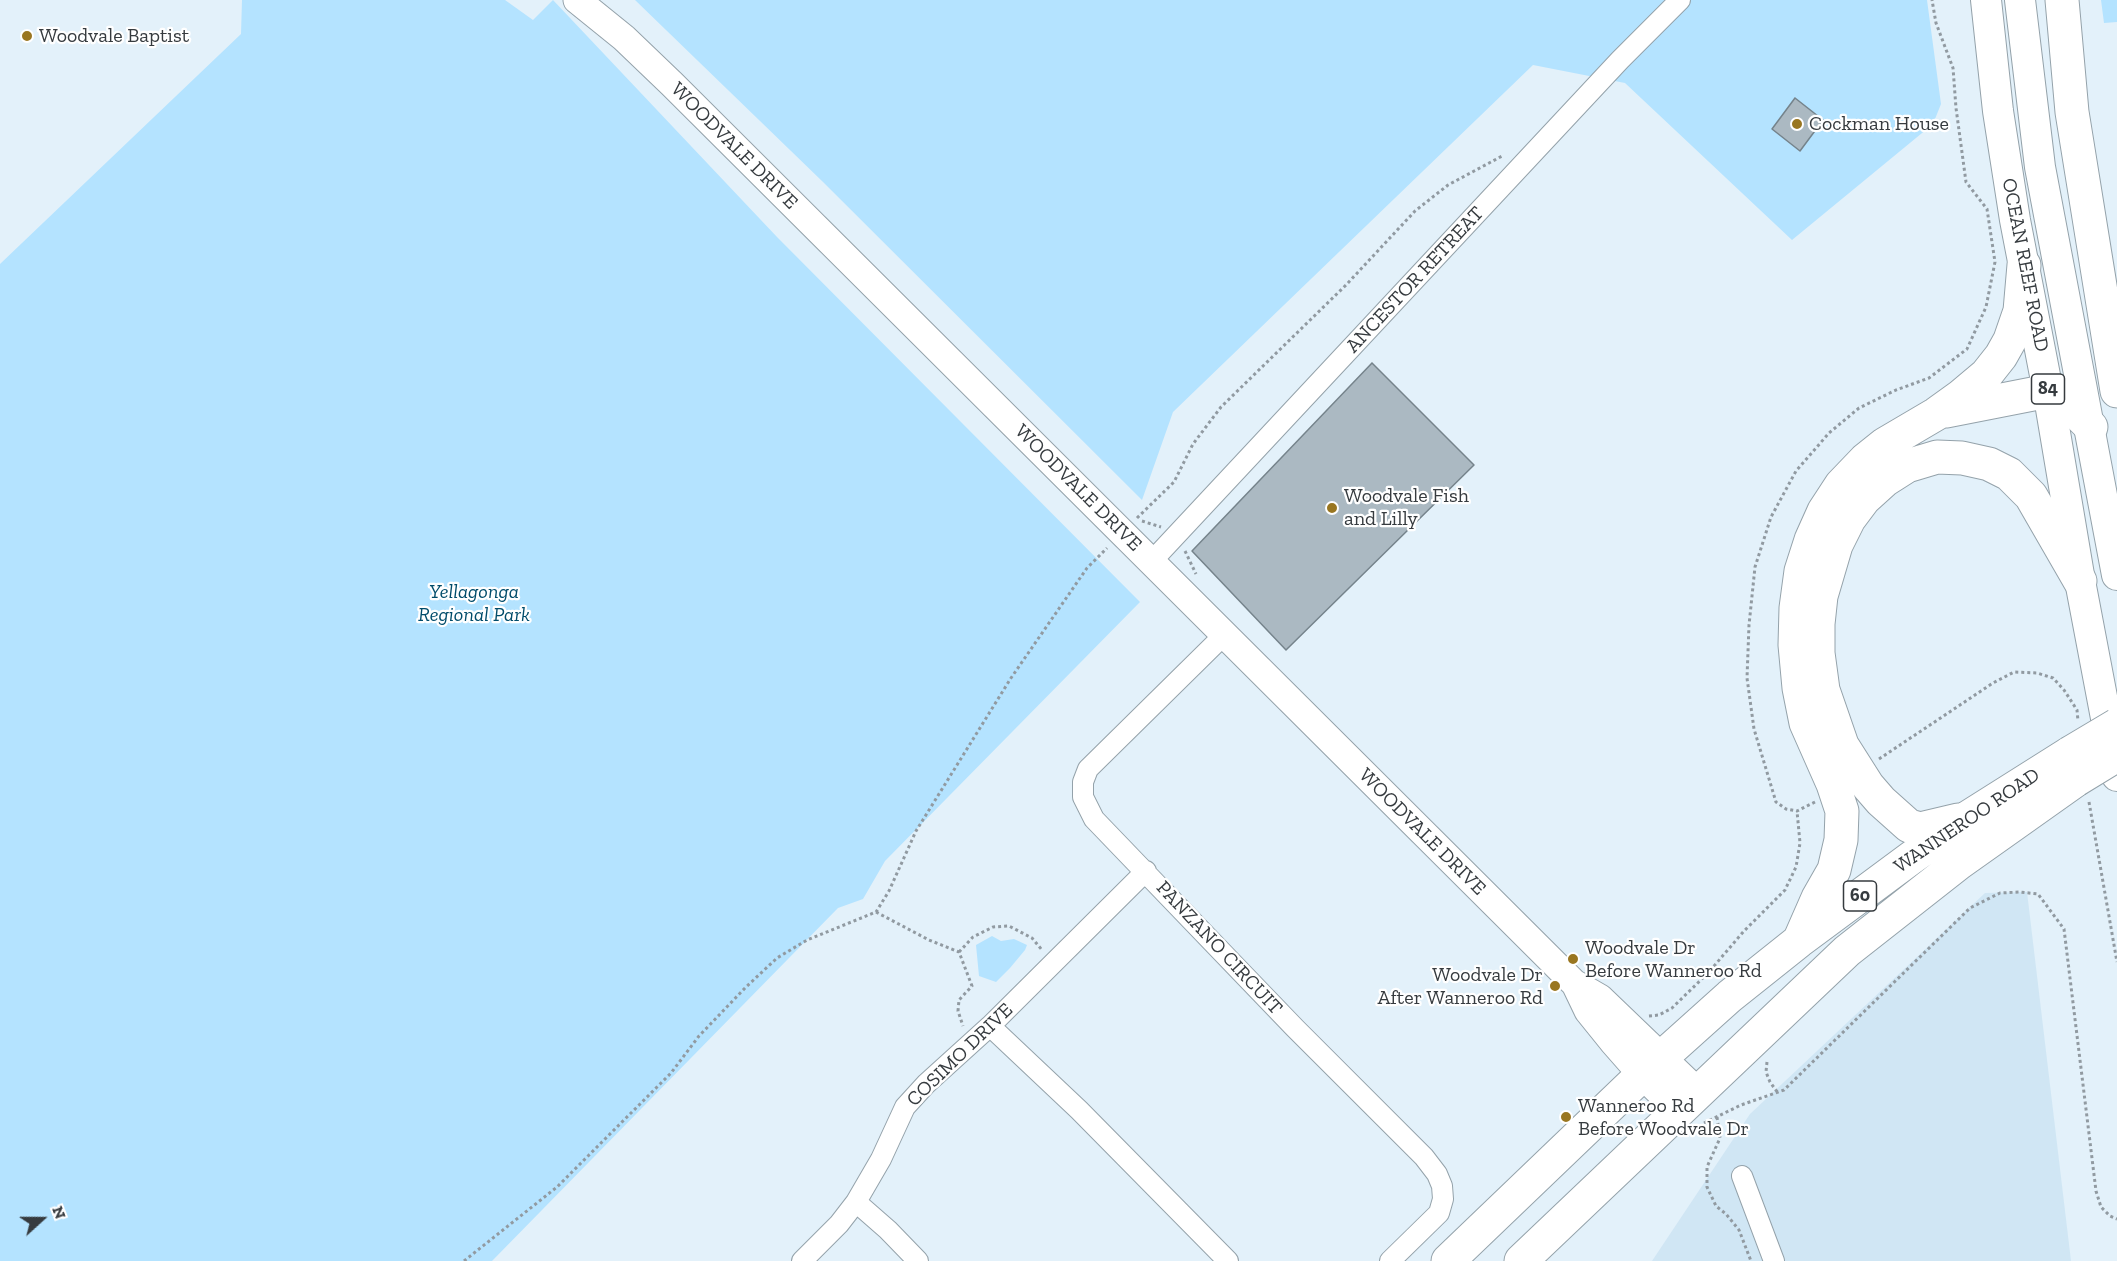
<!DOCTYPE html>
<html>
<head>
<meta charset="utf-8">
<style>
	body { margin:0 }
	#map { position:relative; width:2117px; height:1261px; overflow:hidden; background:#e3f1fa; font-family:"Zilla Slab",serif }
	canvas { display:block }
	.north { position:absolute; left:12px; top:1189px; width:60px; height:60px; -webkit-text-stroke:4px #fff; paint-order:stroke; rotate:69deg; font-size:16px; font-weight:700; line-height:24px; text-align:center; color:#363b3f }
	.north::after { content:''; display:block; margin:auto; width:21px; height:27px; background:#363b3f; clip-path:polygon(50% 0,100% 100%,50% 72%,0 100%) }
</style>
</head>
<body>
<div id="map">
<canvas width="2117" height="1261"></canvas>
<div class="north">N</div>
</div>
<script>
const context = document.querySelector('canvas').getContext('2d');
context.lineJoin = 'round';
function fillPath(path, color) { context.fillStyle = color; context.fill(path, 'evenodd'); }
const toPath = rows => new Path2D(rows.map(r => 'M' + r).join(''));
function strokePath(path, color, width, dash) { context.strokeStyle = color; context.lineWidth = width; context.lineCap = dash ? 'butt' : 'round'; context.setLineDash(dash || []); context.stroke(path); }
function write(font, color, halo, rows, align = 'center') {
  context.font = font + ' "Zilla Slab",serif'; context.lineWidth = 4.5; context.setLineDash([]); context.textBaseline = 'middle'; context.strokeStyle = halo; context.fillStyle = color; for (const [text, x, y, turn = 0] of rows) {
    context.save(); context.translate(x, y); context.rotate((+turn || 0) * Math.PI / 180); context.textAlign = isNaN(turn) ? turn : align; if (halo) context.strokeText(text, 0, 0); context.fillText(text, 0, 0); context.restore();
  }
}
fillPath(toPath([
	[2027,892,2071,1261,1652,1261,1750,1114,1985,893]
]), '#d0e6f4');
fillPath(toPath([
	[242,0,505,0,533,20,553,0,777,237,1140,602,885,861,863,899,838,908,492,1261,0,1261,0,264,241,34],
	[635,0,1927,0,1941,104,1933,124,1792,240,1625,83,1533,65,1173,412,1142,500,822,181],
	[2101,0,2117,0,2117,22,2104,23],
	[992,936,1001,941,1014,939,1027,945,1025,950,1010,968,996,982,979,976,976,945]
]), '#b4e3ff');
const building = toPath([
	[1795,98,1823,120,1800,151,1772,129,1795,98],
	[1372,363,1474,465,1286,650,1192,551,1372,363]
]);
fillPath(building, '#abb9c2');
strokePath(building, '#75838b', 1.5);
const street = toPath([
	[1152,561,1620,60,1680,0],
	[1224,635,1088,769,1083,782,1083,797,1094,819,1295,1028,1424,1157,1437,1174,1442,1186,1443,1199,1439,1213,1390,1261],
	[990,1026,1079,1110,1228,1261],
	[1742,1176,1774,1261],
	[856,1202,888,1230,918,1261],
	[802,1261,839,1224,856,1202,881,1159,905,1107,926,1084,990,1026,1146,871]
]);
const secondary = toPath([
	[577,0,624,38,672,84,1574,983,1600,998,1698,1092],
	[1576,986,1588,1011,1613,1042,1642,1075,1678,1110]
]);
const primary = toPath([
	[1986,0,1998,111,2015,220,2048,391,2080,581,2117,776],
	[2020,0,2040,167,2117,575]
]);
const highway = toPath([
	[2062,0,2072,112,2117,391],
	[1946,411,2048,391,2058,395,2070,406,2091,427],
	[1958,820,1920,829,1909,826,1881,801,1868,786,1842,745,1823,690,1818,653,1818,624,1821,596,1836,545,1849,519,1864,499,1885,480,1907,466,1937,457,1962,458,1989,464,2009,474,2031,496,2080,581],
	[1800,939,1818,898,1834,870,1841,840,1842,811,1833,784,1806,723,1799,688,1795,645,1796,608,1801,571,1811,540,1824,511,1841,485,1865,460,1885,444,1936,414,1961,396,1986,375,2001,356,2010,340,2020,311,2024,265],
	[1448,1261,1642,1075,1730,996,1799,941,1911,858,1967,818,2070,753],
	[1521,1261,1847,951,1959,863,2076,780]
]);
strokePath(street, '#94a2aa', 22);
strokePath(secondary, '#94a2aa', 29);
strokePath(primary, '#94a2aa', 32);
strokePath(highway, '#94a2aa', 35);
strokePath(toPath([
	[1137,518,1174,482,1193,444,1221,407,1346,285,1415,211,1448,185,1504,155],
	[1142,521,1161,527],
	[1185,551,1196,574],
	[1879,759,1993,683,2014,672,2037,673,2053,678,2064,690,2077,710,2078,721],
	[1815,802,1797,811,1786,809,1776,802,1754,729,1747,678,1749,625,1755,567,1771,517,1796,471,1829,433,1859,408,1896,390,1929,378,1967,349,1986,307,1995,262,1987,209,1966,182,1956,108,1953,68,1936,23,1932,0],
	[2089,802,2117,962],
	[876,912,929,940,959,952,972,986,959,1000,958,1011,963,1026],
	[959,952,973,937,993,927,1009,926,1032,938,1042,950],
	[1649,1016,1659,1015,1672,1008,1708,973,1744,931,1785,890,1796,867,1800,843,1797,811],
	[1767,1062,1766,1072,1770,1082,1778,1093],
	[1717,1117,1720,1138,1707,1167,1707,1187,1716,1206,1726,1214,1739,1230,1751,1261],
	[1704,1123,1741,1105,1784,1090,1970,908,2000,893,2020,892,2038,894,2064,929,2096,1191,2101,1207,2110,1216,2117,1219],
	[464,1261,557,1187,671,1073,699,1036,746,987,777,958,807,940,876,912,889,891,916,831,1011,678,1087,568,1107,548]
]), '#919aa1', 3, [3, 3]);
strokePath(street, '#fff', 20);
strokePath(secondary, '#fff', 27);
strokePath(primary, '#fff', 30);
strokePath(highway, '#fff', 33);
const highwayBridge = toPath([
	[2070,753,2117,725],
	[2076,780,2117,755]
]);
strokePath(highwayBridge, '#94a2aa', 35, []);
strokePath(highwayBridge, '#fff', 33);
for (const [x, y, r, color] of [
	[27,36,6,"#997620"],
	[1797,124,6,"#997620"],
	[1332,508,6,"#997620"],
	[1573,959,6,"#997620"],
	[1555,986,6,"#997620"],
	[1566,1117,6,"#997620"]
]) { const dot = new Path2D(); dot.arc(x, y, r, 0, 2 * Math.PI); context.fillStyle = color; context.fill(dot); strokePath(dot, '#fff', 2); }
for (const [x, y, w] of [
	[2048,389,33],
	[1860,896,33]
]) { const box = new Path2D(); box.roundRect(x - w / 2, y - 15, w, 30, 4.5); context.fillStyle = '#fff'; context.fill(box); strokePath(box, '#363b3f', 1.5); }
write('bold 18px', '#363b3f', null, [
	["84",2048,389],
	["60",1860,896]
]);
write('20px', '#363b3f', '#fff', [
	["Woodvale Baptist",39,36],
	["Cockman House",1809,124],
	["Woodvale Fish",1344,496],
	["and Lilly",1344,519],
	["Woodvale Dr",1585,948],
	["Before Wanneroo Rd",1585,971],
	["Woodvale Dr",1543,975,"right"],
	["After Wanneroo Rd",1543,998,"right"],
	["Wanneroo Rd",1578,1106],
	["Before Woodvale Dr",1578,1129]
], 'left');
write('20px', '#363b3f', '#fff', [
	["WOODVALE DRIVE",734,146,45],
	["OCEAN REEF ROAD",2025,265,79],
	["ANCESTOR RETREAT",1415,280,-47],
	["WOODVALE DRIVE",1078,488,45],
	["WANNEROO ROAD",1967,821,-34],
	["WOODVALE DRIVE",1422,832,45],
	["PANZANO CIRCUIT",1219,948,47],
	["COSIMO DRIVE",960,1055,-44]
]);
write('italic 20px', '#004c6b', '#fff', [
	["Yellagonga",474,592],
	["Regional Park",474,615]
]);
</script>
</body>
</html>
